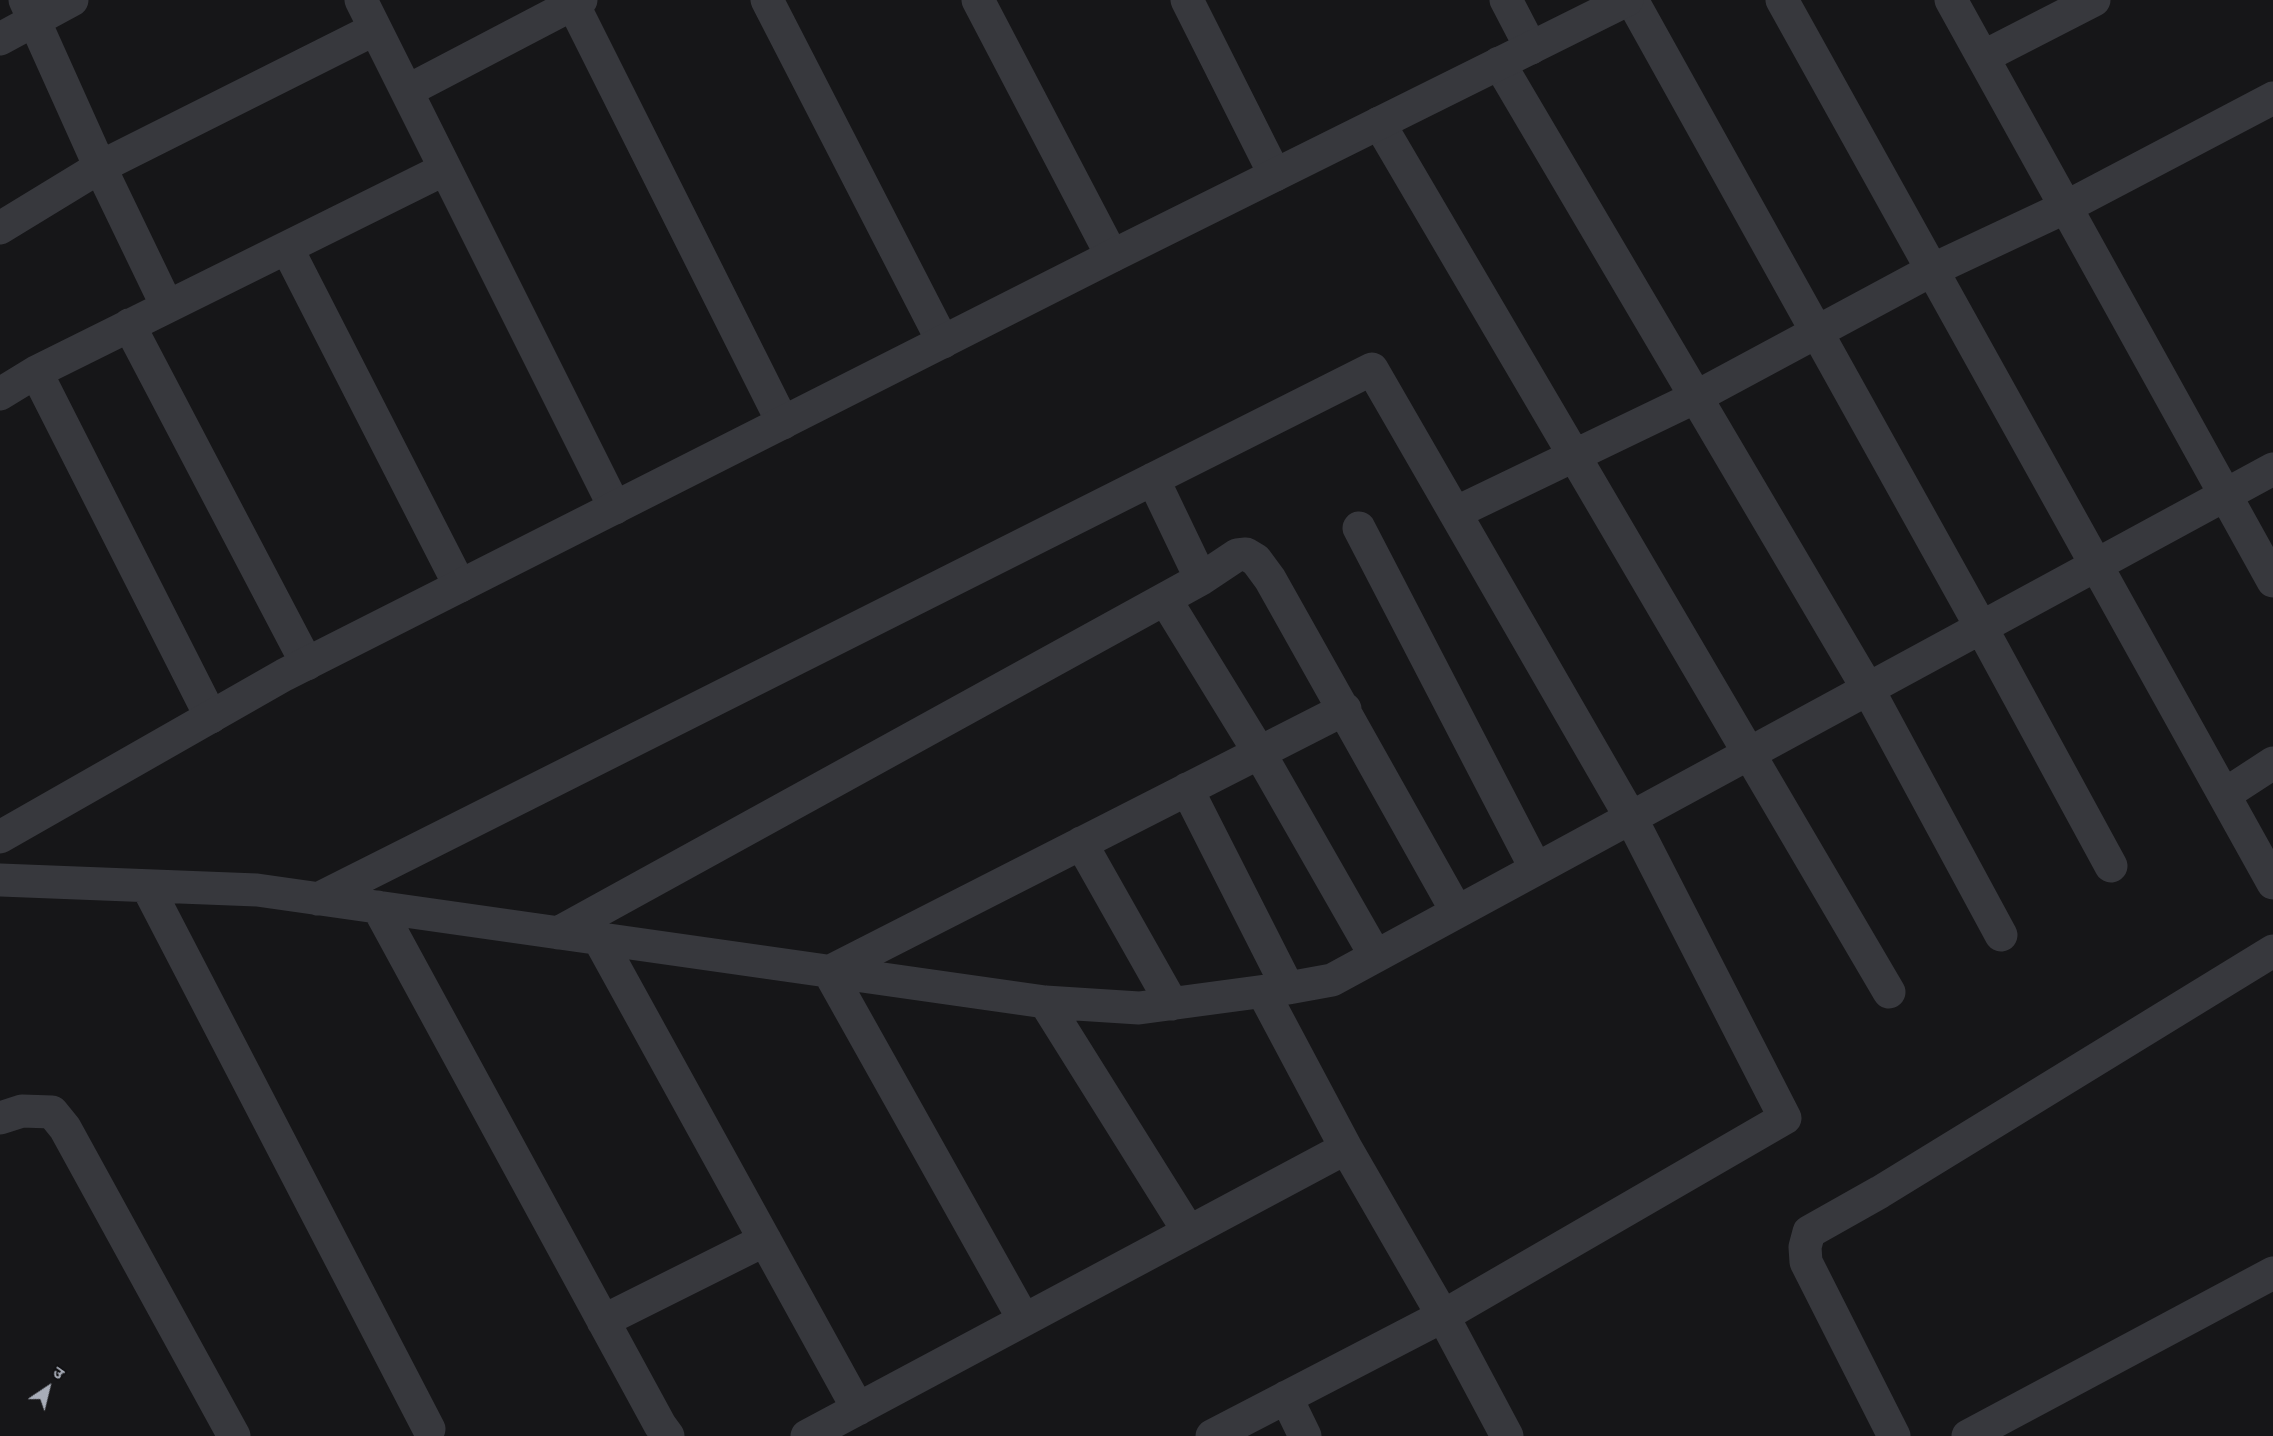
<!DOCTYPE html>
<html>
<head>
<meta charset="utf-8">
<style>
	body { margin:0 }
	#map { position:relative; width:2273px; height:1436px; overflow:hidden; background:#161618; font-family:Figtree,"Noto Sans Devanagari",sans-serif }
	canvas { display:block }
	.north { position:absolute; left:18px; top:1358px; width:60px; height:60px; -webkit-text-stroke:4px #111113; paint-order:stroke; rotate:35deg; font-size:16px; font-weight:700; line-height:24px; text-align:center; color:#a8adb8 }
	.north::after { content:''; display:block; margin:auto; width:21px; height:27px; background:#a8adb8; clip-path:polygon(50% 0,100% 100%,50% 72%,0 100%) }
</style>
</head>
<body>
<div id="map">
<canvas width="2273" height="1436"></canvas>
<div class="north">उ</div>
</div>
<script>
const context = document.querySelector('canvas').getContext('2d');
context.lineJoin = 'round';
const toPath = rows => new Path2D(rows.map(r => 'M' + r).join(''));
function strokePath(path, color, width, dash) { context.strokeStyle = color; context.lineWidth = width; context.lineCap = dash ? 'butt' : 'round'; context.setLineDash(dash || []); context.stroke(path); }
strokePath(toPath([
	[25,0,100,167,167,306],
	[361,0,615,508],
	[767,0,943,342],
	[978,0,1112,256],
	[1187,0,1275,175],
	[1506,0,1531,48],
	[1632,0,1981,627,2111,866],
	[1782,0,2273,883],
	[1951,0,2273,581],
	[573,4,783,423],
	[0,39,72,0],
	[1983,57,2094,0],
	[1499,63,1868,689,2001,935],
	[407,91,581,0],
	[1379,123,1889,992],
	[0,228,100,167,375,29],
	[287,248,460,586],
	[129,325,307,664],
	[36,372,211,717],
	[0,394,36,372,445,169],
	[1153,479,1201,579],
	[1455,513,1696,397,1932,270,2066,207,2273,98],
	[1359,528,1536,869],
	[1165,599,1259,752,1375,955],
	[1187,789,1288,988],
	[2224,795,2273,763],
	[1081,843,1172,1004],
	[0,880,257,890,1045,1002,1139,1008,1288,988,1332,980,2273,469],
	[147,886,429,1429],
	[318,899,1372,369,1631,818,1785,1118,1443,1316,1212,1436],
	[378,907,660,1425,668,1436],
	[558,933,1201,579,1237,555,1246,554,1256,560,1270,579,1457,912],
	[599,939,858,1409],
	[1263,992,1346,1148,1443,1316,1507,1436],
	[1045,1002,1189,1232],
	[0,1118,22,1111,52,1112,65,1128,234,1436],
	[1024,1320,829,972,1345,709],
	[603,1321,765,1240],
	[1286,1397,1305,1436],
	[807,1436,1346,1148],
	[1894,1436,1806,1262,1805,1247,1809,1232,1880,1192,2273,951],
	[1968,1436,2273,1273]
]), '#37383d', 33);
strokePath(toPath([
	[0,837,284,675,1112,256,1627,0]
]), '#37383d', 33);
</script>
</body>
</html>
